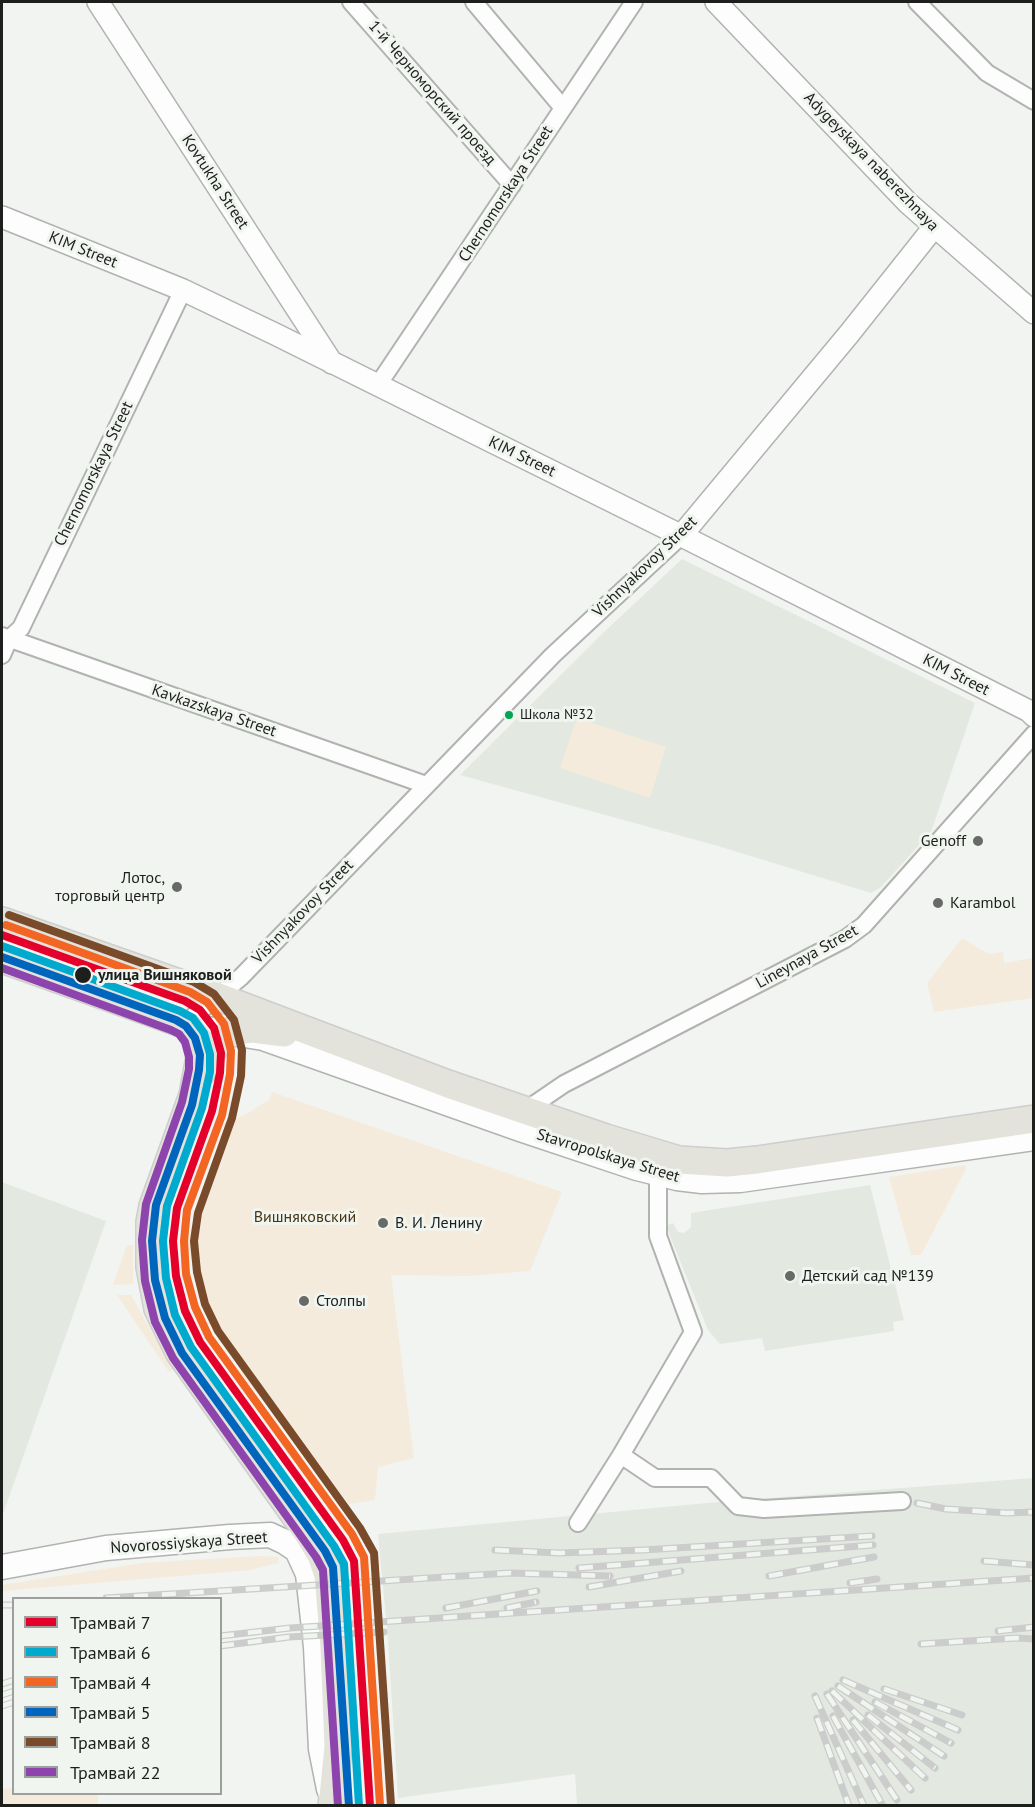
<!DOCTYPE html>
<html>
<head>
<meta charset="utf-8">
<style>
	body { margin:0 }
	#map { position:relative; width:1035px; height:1807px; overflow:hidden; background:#f2f4f1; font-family:"PT Sans",sans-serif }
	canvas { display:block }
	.frame { position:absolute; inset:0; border:3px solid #1d1f1d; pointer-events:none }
	.legend { position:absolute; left:12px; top:1597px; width:210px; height:198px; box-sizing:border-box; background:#f1f5f0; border:2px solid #9c9f9c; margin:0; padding:8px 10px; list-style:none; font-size:18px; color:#1d1f1d }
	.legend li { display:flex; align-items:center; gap:12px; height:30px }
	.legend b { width:30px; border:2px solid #9c9f9c }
</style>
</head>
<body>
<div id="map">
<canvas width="1035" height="1807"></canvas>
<div class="frame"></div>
<ul class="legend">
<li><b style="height:8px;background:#e4002b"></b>Трамвай 7</li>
<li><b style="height:8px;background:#00a9ce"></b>Трамвай 6</li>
<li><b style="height:8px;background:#f26522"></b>Трамвай 4</li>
<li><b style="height:8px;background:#0065bd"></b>Трамвай 5</li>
<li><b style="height:8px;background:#7a4b2a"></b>Трамвай 8</li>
<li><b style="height:8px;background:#8e44ad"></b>Трамвай 22</li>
</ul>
</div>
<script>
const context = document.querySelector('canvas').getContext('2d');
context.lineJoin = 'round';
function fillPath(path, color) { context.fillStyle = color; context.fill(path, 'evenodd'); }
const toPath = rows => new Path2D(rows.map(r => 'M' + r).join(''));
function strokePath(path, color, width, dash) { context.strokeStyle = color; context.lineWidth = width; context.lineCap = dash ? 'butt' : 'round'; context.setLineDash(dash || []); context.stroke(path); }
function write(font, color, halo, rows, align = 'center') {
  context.font = font + ' "PT Sans",sans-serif'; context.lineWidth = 6; context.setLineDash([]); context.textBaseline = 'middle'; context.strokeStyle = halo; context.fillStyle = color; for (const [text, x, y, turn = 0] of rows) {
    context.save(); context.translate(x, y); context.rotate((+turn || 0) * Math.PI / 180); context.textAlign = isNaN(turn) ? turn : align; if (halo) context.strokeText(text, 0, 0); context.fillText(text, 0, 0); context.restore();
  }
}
fillPath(toPath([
	[682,559,975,703,931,832,881,887,871,893,718,846,460,775,604,632],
	[2,1182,106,1221,2,1517],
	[870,1185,904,1320,893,1322,894,1331,765,1351,762,1338,720,1344,708,1330,666,1226,673,1223,678,1232,684,1233,691,1227,691,1213],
	[1033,1478,1033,1805,579,1805,577,1804,575,1774,398,1798,388,1640,378,1534,718,1502]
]), '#e3e9e1');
fillPath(toPath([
	[577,718,666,747,650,798,560,768],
	[962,938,989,954,1003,952,1004,963,1033,958,1033,998,934,1012,927,983],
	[272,1092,562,1192,530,1271,470,1276,391,1275,414,1458,378,1467,375,1500,349,1504,247,1381,204,1312,187,1241,225,1122,245,1115,270,1099],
	[965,1165,966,1169,921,1255,911,1255,889,1177],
	[127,1245,133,1245,133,1284,113,1285],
	[117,1295,131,1295,173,1370,169,1372],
	[259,1556,279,1557,278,1563,250,1570,2,1591,2,1585,142,1563],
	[13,1788,14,1794,98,1794,98,1805,2,1805,2,1789]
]), '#f4ebdc');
const minor = toPath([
	[351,2,512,185],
	[474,2,563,108],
	[917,2,987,73,1034,101],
	[378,385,634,2],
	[2,636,426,785],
	[2,655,9,639,21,628,183,290],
	[189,1026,195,1015,241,977,553,655,681,536],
	[526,1110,564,1084,845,939,864,925,1034,734],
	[621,1455,655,1478,711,1478,738,1506,764,1509,902,1501],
	[578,1523,621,1455,693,1332,658,1236,658,1174]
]);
const tertiary = toPath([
	[98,2,332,363],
	[716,2,908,203,1034,313],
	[2,217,183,290,275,334,692,541,1029,711,1034,716],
	[681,536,849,334,934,227]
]);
const secondary = toPath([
	[189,1026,263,1038,520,1129,637,1168,677,1178,702,1181,740,1180,1034,1138],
	[2,1567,106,1548,230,1537,270,1535,285,1542,297,1550,308,1574,316,1647,321,1749,329,1789]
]);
const primary = toPath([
	[2,921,216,996,448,1084,606,1138,679,1160,727,1163,757,1160,1034,1119],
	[2,959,189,1026,199,1040,200,1057,193,1095,153,1206,150,1222,150,1267,158,1309,179,1352,309,1535,321,1555,328,1575,334,1647,338,1747,332,1806],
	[201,1073,213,1049,223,1038,232,1031,253,1029,284,1033]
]);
strokePath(minor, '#b1b3b0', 20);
strokePath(tertiary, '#b1b3b0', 24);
strokePath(secondary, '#b1b3b0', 27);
strokePath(primary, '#cdcecd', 30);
strokePath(minor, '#fdfdfd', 16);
strokePath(tertiary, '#fdfdfd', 21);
strokePath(secondary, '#fdfdfd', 24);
strokePath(primary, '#e3e3dc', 27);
const rail = toPath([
	[917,1503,946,1509,1007,1513,1034,1512],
	[495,1550,560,1553,643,1550,872,1536],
	[984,1561,1034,1565],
	[579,1568,873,1545],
	[769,1576,874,1557],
	[850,1583,877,1579],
	[589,1587,681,1571],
	[106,1598,510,1573,610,1576],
	[2,1605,14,1605],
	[446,1608,537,1591],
	[507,1608,536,1602],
	[998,1631,1034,1627],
	[220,1636,290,1628,1034,1578],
	[921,1644,1016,1638,1034,1639],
	[220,1646,289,1637,384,1632],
	[843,1680,958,1730],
	[2,1684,14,1680],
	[838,1686,944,1756],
	[884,1689,962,1715],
	[832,1691,925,1778],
	[827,1694,897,1800],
	[2,1695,14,1691],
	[815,1696,864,1806],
	[875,1702,951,1743],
	[2,1706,14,1702],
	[868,1715,935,1768],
	[833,1716,883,1806],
	[817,1718,849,1806],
	[853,1720,911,1790]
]);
strokePath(rail, '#cbcccb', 7);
strokePath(rail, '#f1f5f0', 4.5, [14]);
strokePath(toPath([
	[2,935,185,1001,200,1010,214,1028,221,1053,220,1073,212,1111,177,1208,173,1241,176,1276,185,1311,200,1342,343,1540,354,1561,370,1806]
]), '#e4002b', 8);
strokePath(toPath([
	[2,946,180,1011,193,1018,204,1033,210,1054,210,1072,202,1108,167,1206,163,1241,166,1278,175,1315,191,1347,334,1546,344,1564,359,1806]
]), '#00a9ce', 8);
strokePath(toPath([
	[6,925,190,992,207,1002,224,1024,231,1051,230,1074,222,1115,187,1210,184,1241,186,1274,195,1307,209,1337,352,1534,364,1557,380,1805]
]), '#f26522', 8);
strokePath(toPath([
	[2,957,176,1020,186,1026,195,1038,200,1055,199,1070,192,1105,156,1205,152,1241,155,1280,165,1318,182,1353,325,1551,333,1567,349,1806]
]), '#0065bd', 8);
strokePath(toPath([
	[9,915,194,982,214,994,234,1020,242,1050,241,1076,232,1118,198,1213,194,1241,197,1272,205,1304,218,1331,360,1528,374,1553,391,1805]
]), '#7a4b2a', 8);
strokePath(toPath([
	[2,968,171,1030,179,1034,185,1042,189,1057,189,1069,182,1102,146,1204,142,1240,145,1281,155,1322,173,1358,316,1557,323,1570,338,1806]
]), '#8e44ad', 8);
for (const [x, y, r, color] of [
	[509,715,5,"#00a651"],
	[978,841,6,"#686a67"],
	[177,887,6,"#686a67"],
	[938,903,6,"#686a67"],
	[83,975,9,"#1d1f1d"],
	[383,1223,6,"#686a67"],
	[790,1276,6,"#686a67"],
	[304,1301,6,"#686a67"]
]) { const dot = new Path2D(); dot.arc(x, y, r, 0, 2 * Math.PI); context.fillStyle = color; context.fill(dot); strokePath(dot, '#f1f5f0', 2); }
write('14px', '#1d1f1d', '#f1f5f0', [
	["Школа №32",520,715]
], 'left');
write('16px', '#1d1f1d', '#f1f5f0', [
	["1-й Черноморский проезд",432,93,49],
	["Adygeyskaya naberezhnaya",871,162,46],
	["Kovtukha Street",215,182,57],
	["Chernomorskaya Street",506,194,-57],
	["KIM Street",83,250,22],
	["KIM Street",522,457,26],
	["Chernomorskaya Street",94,474,-64],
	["Vishnyakovoy Street",645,567,-44],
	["KIM Street",956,675,27],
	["Kavkazskaya Street",214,711,19],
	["Vishnyakovoy Street",303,912,-46],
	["Lineynaya Street",807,957,-29],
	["Stavropolskaya Street",608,1156,17],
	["Novorossiyskaya Street",189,1543,-4]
]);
write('16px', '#1d1f1d', '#f1f5f0', [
	["Genoff",966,841,"right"],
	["Лотос,",165,878,"right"],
	["торговый центр",165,896,"right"],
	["Karambol",950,903],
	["В. И. Ленину",395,1223],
	["Детский сад №139",802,1276],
	["Столпы",316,1301]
], 'left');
write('bold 16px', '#1d1f1d', '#f1f5f0', [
	["улица Вишняковой",98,975]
], 'left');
write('16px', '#4a350f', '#f1f5f0', [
	["Вишняковский",305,1217]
]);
</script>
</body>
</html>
